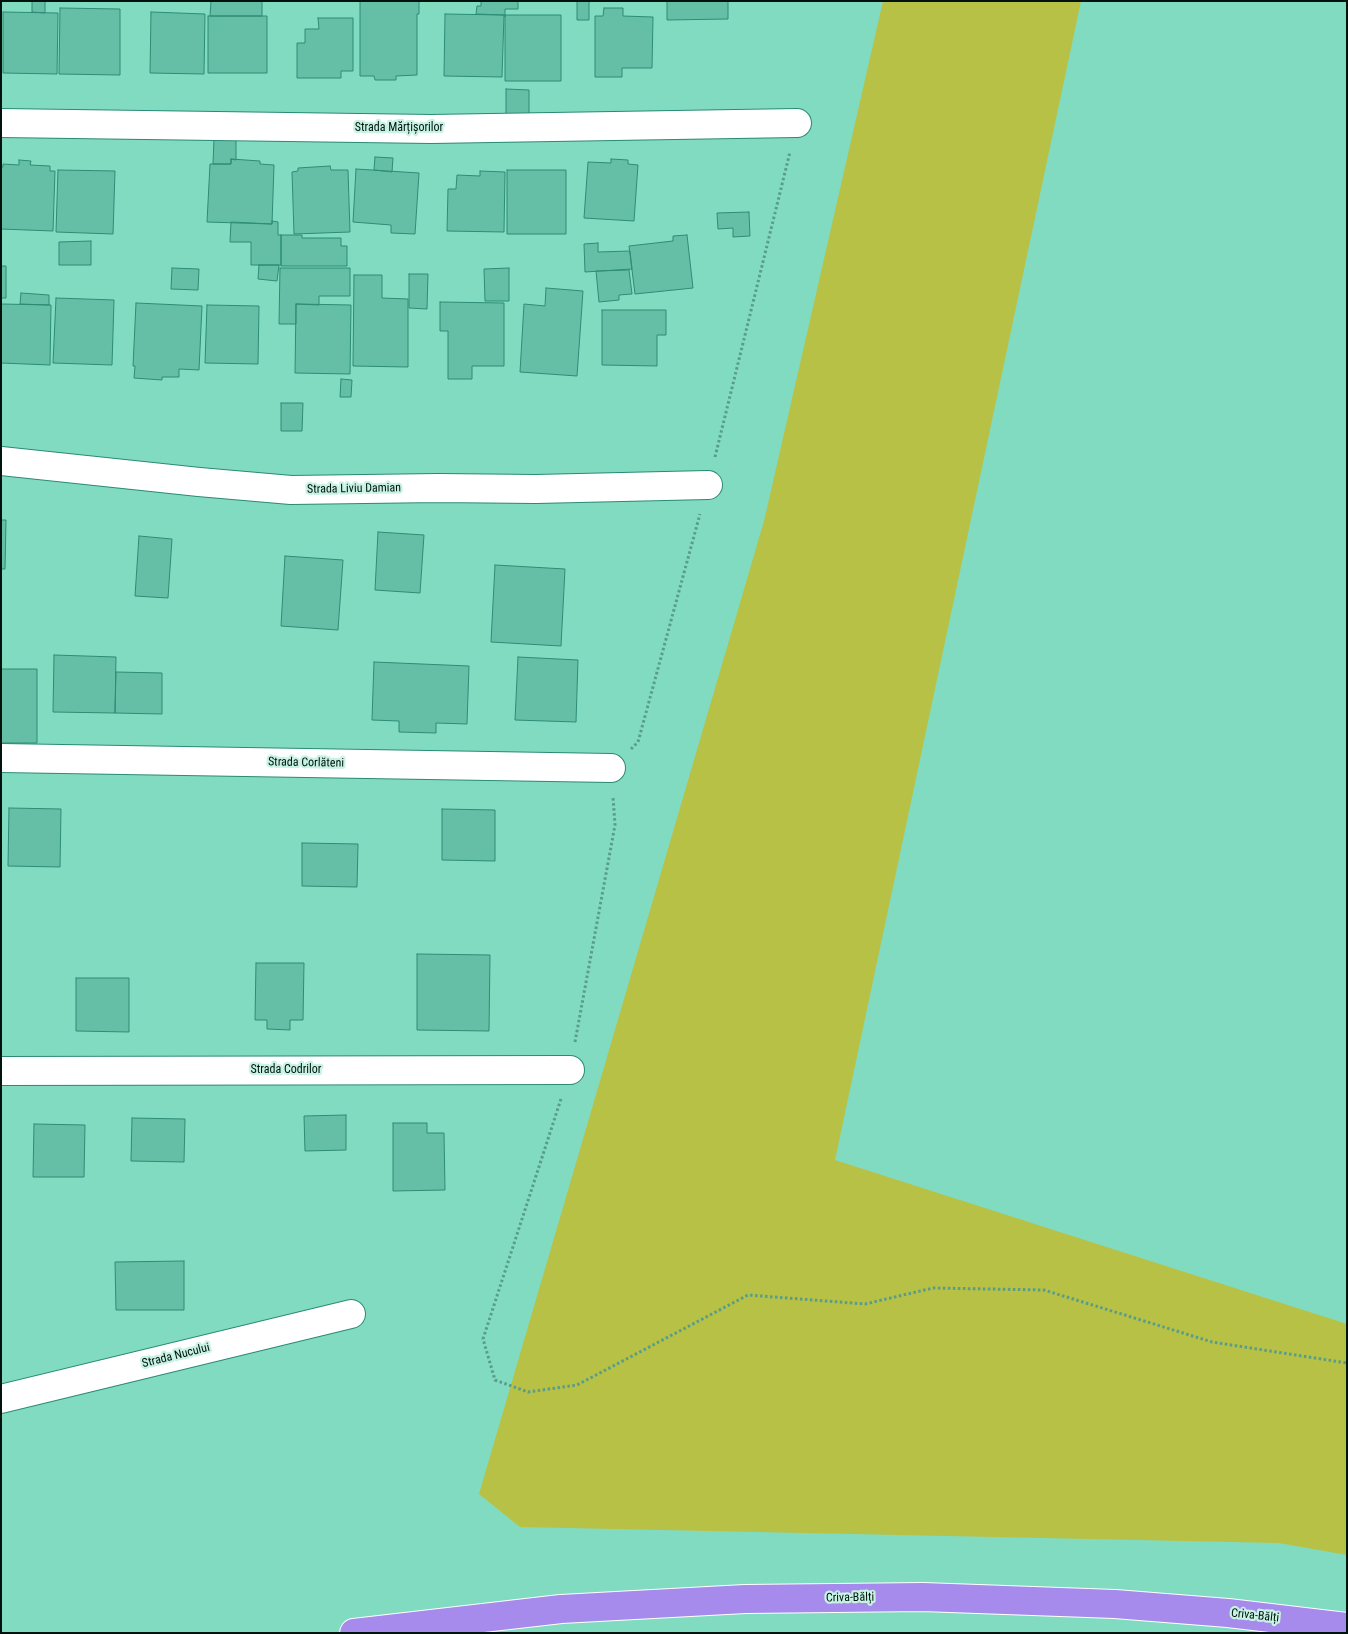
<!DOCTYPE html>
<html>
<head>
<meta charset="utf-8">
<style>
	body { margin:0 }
	#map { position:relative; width:1348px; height:1634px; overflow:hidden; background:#81dbc1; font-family:"Roboto Condensed",sans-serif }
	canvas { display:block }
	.frame { position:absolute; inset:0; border:2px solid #00130c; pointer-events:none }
</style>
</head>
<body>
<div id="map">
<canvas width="1348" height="1634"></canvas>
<div class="frame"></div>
</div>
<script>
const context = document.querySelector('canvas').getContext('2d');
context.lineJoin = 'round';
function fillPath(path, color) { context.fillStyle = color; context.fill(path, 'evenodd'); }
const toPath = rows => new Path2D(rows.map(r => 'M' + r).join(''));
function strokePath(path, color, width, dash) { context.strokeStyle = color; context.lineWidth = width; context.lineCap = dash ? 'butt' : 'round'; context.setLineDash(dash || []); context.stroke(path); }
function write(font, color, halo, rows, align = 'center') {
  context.font = font + ' "Roboto Condensed",sans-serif'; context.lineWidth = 4.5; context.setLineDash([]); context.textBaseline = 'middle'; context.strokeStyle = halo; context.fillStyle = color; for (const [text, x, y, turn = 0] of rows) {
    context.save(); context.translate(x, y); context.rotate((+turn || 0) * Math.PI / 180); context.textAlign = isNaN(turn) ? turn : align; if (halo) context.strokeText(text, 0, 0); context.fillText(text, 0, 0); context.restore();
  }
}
fillPath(toPath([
	[883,1,1081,1,835,1160,1347,1324,1347,1555,1279,1543,520,1527,479,1494,764,521]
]), '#b7c146');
const building = toPath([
	[32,1,45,1,45,13,32,12,32,1],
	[211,1,262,1,262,16,210,16,211,1],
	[360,1,419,1,419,14,417,14,417,75,396,76,396,80,375,80,374,76,360,76,360,1],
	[481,1,518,1,518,9,505,9,505,17,504,15,476,14,477,6,481,6,481,1],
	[577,1,589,1,589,20,577,20,577,1],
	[667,1,728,1,728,19,667,20,667,1],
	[60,8,120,9,120,75,59,74,60,8],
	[604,8,623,8,623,16,653,17,652,68,622,68,622,77,595,77,595,16,603,16,604,8],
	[3,12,58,13,57,74,3,73,3,12],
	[151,12,205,14,204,74,150,73,151,12],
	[445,14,504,15,502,77,444,76,445,14],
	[505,15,561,15,561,81,505,81,505,15],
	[208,16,267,16,267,73,208,73,208,16],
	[318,18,353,18,353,71,341,71,341,78,297,78,297,43,305,43,305,29,319,29,318,18],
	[506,89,529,90,529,114,506,114,506,89],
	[214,139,236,139,236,160,231,159,231,164,213,164,214,139],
	[375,157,393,158,392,172,374,170,375,157],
	[231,159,260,161,260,164,274,165,272,224,207,222,210,164,231,164,231,159],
	[611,159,628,160,628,164,638,165,634,221,584,218,588,162,611,163,611,159],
	[19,160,31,161,30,165,50,166,50,171,55,171,53,231,1,229,1,167,3,167,3,164,19,165,19,160],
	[330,166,331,170,348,170,350,232,294,234,292,172,298,171,298,168,330,166],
	[356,169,419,173,415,234,391,233,391,225,353,222,356,169],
	[58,170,115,171,113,234,56,232,58,170],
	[507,170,566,170,566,234,507,234,507,170],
	[480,171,505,172,504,232,447,231,448,189,456,189,457,175,480,176,480,171],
	[749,212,750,236,733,237,733,228,718,229,717,213,749,212],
	[272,221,278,222,278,235,281,235,281,265,251,265,251,242,230,242,231,222,272,224,272,221],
	[281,235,302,235,302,238,341,238,341,246,347,246,347,266,281,266,281,235],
	[687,235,693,288,635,294,629,246,673,241,673,236,687,235],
	[91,241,91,265,59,265,59,242,91,241],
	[598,243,598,252,630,251,632,269,585,272,584,244,598,243],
	[259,265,279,265,277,281,258,279,259,265],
	[1,266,6,266,6,298,1,298,1,266],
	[172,268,199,269,198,290,171,289,172,268],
	[280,268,350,268,350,296,319,296,319,305,296,304,296,324,279,324,280,268],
	[509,268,509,301,485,301,484,269,509,268],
	[629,270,632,294,619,295,619,300,599,302,596,271,629,270],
	[409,274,428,274,427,309,409,308,409,274],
	[354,275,382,275,382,298,408,299,408,367,353,366,354,275],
	[546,288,583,291,577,376,520,372,524,304,545,306,546,288],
	[21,293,49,295,49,305,20,304,21,293],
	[56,298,114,300,112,365,53,363,56,298],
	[440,302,504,303,504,366,472,366,472,379,448,379,448,331,440,331,440,302],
	[136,303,202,306,199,370,179,369,179,377,162,377,162,380,134,378,135,366,133,366,136,303],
	[1,304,51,305,50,365,1,363,1,304],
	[296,304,351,305,350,374,295,373,296,304],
	[207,305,259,306,258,364,205,363,207,305],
	[602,310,666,310,666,335,657,335,657,366,602,365,602,310],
	[341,379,352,380,351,397,340,397,341,379],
	[281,403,303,403,302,431,281,431,281,403],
	[1,520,6,520,5,569,1,569,1,520],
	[378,532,424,535,420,593,375,590,378,532],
	[139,536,172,539,168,598,135,596,139,536],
	[285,556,343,560,338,630,281,626,285,556],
	[495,565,565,569,561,646,491,642,495,565],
	[54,655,116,657,115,713,53,712,54,655],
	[518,657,578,660,576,722,515,720,518,657],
	[374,662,469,666,467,724,436,723,436,733,399,732,399,721,372,720,374,662],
	[1,669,37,669,37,743,1,743,1,669],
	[116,672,162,673,162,714,115,713,116,672],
	[9,808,61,809,60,867,8,866,9,808],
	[442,809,495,810,495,861,442,860,442,809],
	[302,843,358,844,357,887,302,886,302,843],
	[417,954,490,955,489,1031,417,1030,417,954],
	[256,963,304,963,303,1020,290,1020,290,1030,267,1029,267,1020,255,1020,256,963],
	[76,978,129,978,129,1032,76,1031,76,978],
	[346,1115,346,1150,305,1151,304,1116,346,1115],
	[132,1118,185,1119,184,1162,131,1161,132,1118],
	[393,1123,427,1123,427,1133,444,1133,445,1190,393,1191,393,1123],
	[34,1124,85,1125,84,1177,33,1177,34,1124],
	[184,1261,184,1310,116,1310,115,1262,184,1261]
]);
fillPath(building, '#65bfa7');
strokePath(building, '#2d8c75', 1);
const minor = toPath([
	[1,123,431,129,797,123],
	[1,461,199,482,291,490,438,488,536,489,708,485],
	[1,758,611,768],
	[1,1071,570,1070],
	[1,1399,351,1314]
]);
const trunk = toPath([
	[354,1633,561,1609,745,1599,923,1597,1115,1604,1228,1613,1347,1627]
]);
strokePath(minor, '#2a8a74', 30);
strokePath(trunk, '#fff', 30);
strokePath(toPath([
	[715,457,790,152],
	[631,749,638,742,700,514],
	[575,1042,615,825,613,797],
	[561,1099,483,1339,495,1380,528,1392,577,1385,748,1295,865,1304,933,1288,1044,1290,1212,1342,1347,1363]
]), '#599d89', 3, [2.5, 2.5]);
strokePath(minor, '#fff', 28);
strokePath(trunk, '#a68aec', 28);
write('12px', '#00130c', '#c7f2e4', [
	["Strada Mărțișorilor",399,128],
	["Strada Liviu Damian",354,489,-1],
	["Strada Corlăteni",306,763,1],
	["Strada Codrilor",286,1070],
	["Strada Nucului",176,1356,-14],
	["Criva-Bălți",850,1598,-1],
	["Criva-Bălți",1255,1616,6]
]);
</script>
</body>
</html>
